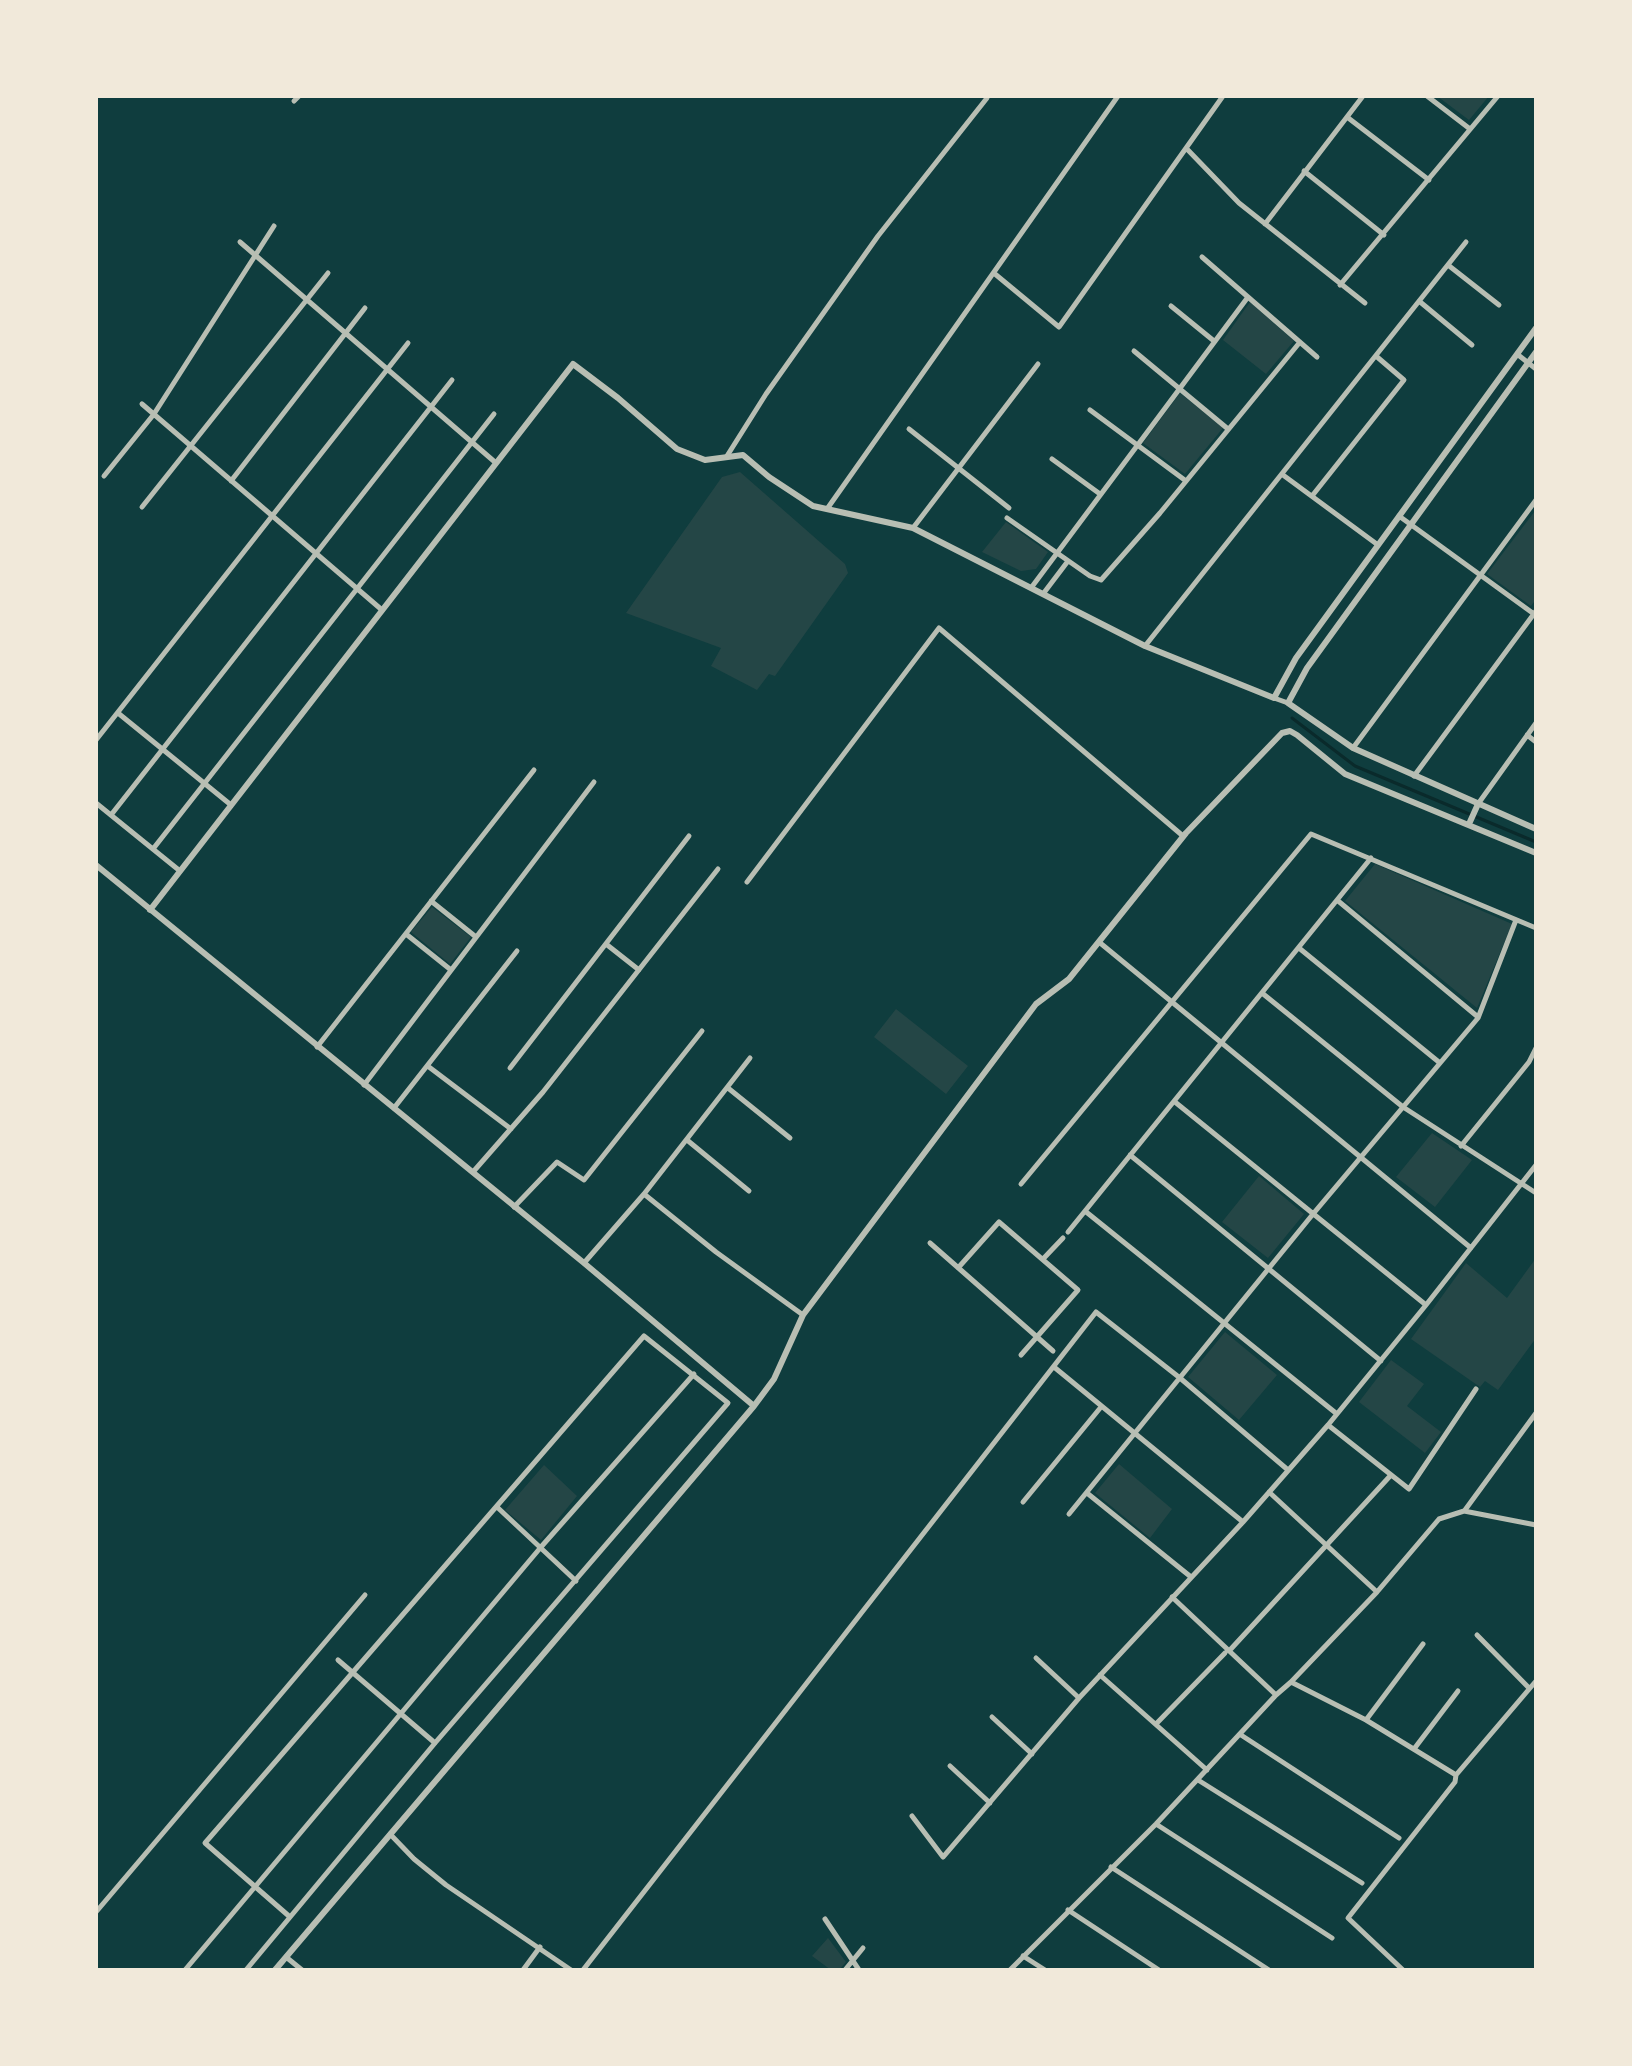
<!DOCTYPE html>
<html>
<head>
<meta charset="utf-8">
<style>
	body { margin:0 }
	#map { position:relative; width:1632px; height:2066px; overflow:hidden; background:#0f3d3e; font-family:"Roboto Condensed",sans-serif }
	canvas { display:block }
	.frame { position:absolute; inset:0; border:98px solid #f1e9da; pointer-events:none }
</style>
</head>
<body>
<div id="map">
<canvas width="1632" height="2066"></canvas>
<div class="frame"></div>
</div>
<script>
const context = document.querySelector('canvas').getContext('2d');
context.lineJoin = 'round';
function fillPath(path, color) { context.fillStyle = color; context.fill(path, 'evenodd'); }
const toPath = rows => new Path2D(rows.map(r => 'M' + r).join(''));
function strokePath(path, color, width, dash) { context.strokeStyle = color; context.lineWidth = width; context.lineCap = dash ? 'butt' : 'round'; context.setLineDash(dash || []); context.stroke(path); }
fillPath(toPath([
	[1437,96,1489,96,1469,120],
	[1250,302,1294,341,1266,374,1223,340],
	[1180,393,1223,428,1185,474,1143,443],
	[740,472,845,564,848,573,775,676,769,674,757,690,711,666,721,648,626,613,722,477],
	[1535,511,1536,599,1531,606,1487,574],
	[1006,522,1048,552,1036,569,1021,571,982,552],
	[1375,864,1512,924,1477,1008,1345,901],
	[432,907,471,937,450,964,411,932],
	[896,1009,968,1066,946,1094,874,1037],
	[1432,1133,1472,1160,1435,1207,1396,1177],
	[1259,1176,1304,1214,1268,1258,1222,1222],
	[1536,1258,1536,1338,1498,1390,1485,1381,1480,1387,1411,1339,1466,1263,1507,1298],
	[1225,1332,1277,1375,1239,1420,1188,1377],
	[1391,1360,1424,1384,1407,1406,1441,1432,1425,1453,1359,1402],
	[1119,1464,1172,1509,1150,1538,1095,1493],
	[544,1465,577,1496,541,1540,505,1510],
	[828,1938,846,1962,839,1970,831,1970,812,1956]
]), '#244646');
strokePath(toPath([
	[1292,718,1355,766,1536,842]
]), '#0a2a2b', 3);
strokePath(toPath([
	[1427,96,1470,129],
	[294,101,299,96],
	[1347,117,1429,180],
	[1186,148,1239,203,1365,303],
	[1304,171,1384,235],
	[1265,224,1363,96],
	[240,242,496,463],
	[1202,257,1317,357],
	[1448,265,1499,305],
	[995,274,1059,327,1223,96],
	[1340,285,1498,96],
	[1419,301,1472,345],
	[1171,306,1214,341],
	[1134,351,1228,429],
	[1517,354,1536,369],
	[142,404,382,610],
	[1090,410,1186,481],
	[909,429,1009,508],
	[727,456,766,394,878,236,987,98],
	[1052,459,1100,494],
	[1283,475,1378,545],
	[104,476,154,414,274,226],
	[231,481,365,308],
	[1312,496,1404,380,1376,356],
	[142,507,328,273],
	[827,509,1118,96],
	[1399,516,1534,614],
	[1007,518,1090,576,1101,580,1160,513,1300,342],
	[913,528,1038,364],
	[1031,588,1248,297],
	[1043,594,1068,561],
	[1145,646,1466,242],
	[1274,698,1288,703],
	[118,713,231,805],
	[1527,735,1536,742],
	[96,740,408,343],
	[1353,748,1536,500],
	[1414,776,1536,611],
	[96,803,180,871],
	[1478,804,1536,723],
	[111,815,452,380],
	[153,849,494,414],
	[747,882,939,628,1183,836],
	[1337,900,1478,1017],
	[431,901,476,937],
	[406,934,451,970],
	[1099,942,1471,1248],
	[606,944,639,970],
	[1299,948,1440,1063],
	[1262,993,1403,1107,1536,1193],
	[317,1047,534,770],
	[429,1067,511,1129],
	[510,1068,689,836],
	[364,1085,594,782],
	[728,1088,790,1138],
	[1175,1102,1426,1305],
	[394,1108,517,951],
	[687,1140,749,1191],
	[1461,1146,1529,1062,1536,1048],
	[1130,1155,1381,1361],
	[473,1172,543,1092,718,869],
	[1021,1184,1311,834,1536,928],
	[644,1194,716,1252,803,1315],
	[514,1207,557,1162,584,1180,702,1031],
	[1085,1211,1337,1414],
	[1068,1232,1371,858],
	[930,1243,1053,1351],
	[1043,1259,1063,1238],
	[584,1263,644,1194,750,1058],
	[958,1268,999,1222,1078,1290,1021,1355],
	[1054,1367,1243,1522],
	[1328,1425,1409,1489,1476,1389],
	[1269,1492,1377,1592],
	[1087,1493,1191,1577],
	[1023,1502,1101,1407],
	[497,1507,576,1581],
	[1465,1510,1536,1413],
	[1069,1514,1313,1214,1478,1018,1516,920],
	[1172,1597,1276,1695,1291,1682,1366,1720,1456,1775],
	[1477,1635,1529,1688],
	[1230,1650,1391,1475],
	[1036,1658,1079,1698],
	[338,1660,435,1743],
	[1100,1675,1207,1770],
	[1291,1682,1377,1592,1439,1519,1464,1511,1536,1525],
	[992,1717,1032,1754],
	[1366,1720,1423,1644],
	[1156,1724,1225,1653],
	[1241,1735,1399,1838],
	[1414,1749,1458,1691],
	[950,1766,990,1803],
	[1198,1780,1362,1883],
	[912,1816,943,1857,1079,1698,1243,1522,1328,1425,1426,1305,1536,1165],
	[1156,1824,1332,1938],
	[390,1834,414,1859,446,1885,571,1970],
	[1111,1867,1269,1970],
	[1068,1910,1159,1970],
	[96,1912,365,1595],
	[825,1919,859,1970],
	[1023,1956,1045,1970],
	[286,1957,302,1970],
	[185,1970,541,1547,694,1374],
	[246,1970,435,1743,728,1403,644,1336,205,1843,290,1917],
	[523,1970,540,1947],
	[583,1970,1096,1312,1180,1378,1288,1470],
	[845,1970,863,1948],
	[1010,1970,1156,1824,1276,1695],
	[1403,1970,1348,1918,1455,1782,1456,1775,1536,1681]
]), '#b8beb3', 5);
strokePath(toPath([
	[1536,352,1307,668,1288,703,1353,748,1536,829],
	[1469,824,1478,804],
	[96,865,584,1263,754,1406],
	[150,910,573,364,618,398,677,449,705,460,743,455,769,477,813,506,913,528,1145,646,1274,698,1296,658,1536,328],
	[275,1970,754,1406,774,1379,803,1315,1036,1004,1069,979,1186,833,1282,733,1290,731,1297,735,1345,774,1536,853]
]), '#b8beb3', 6);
</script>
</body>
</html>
